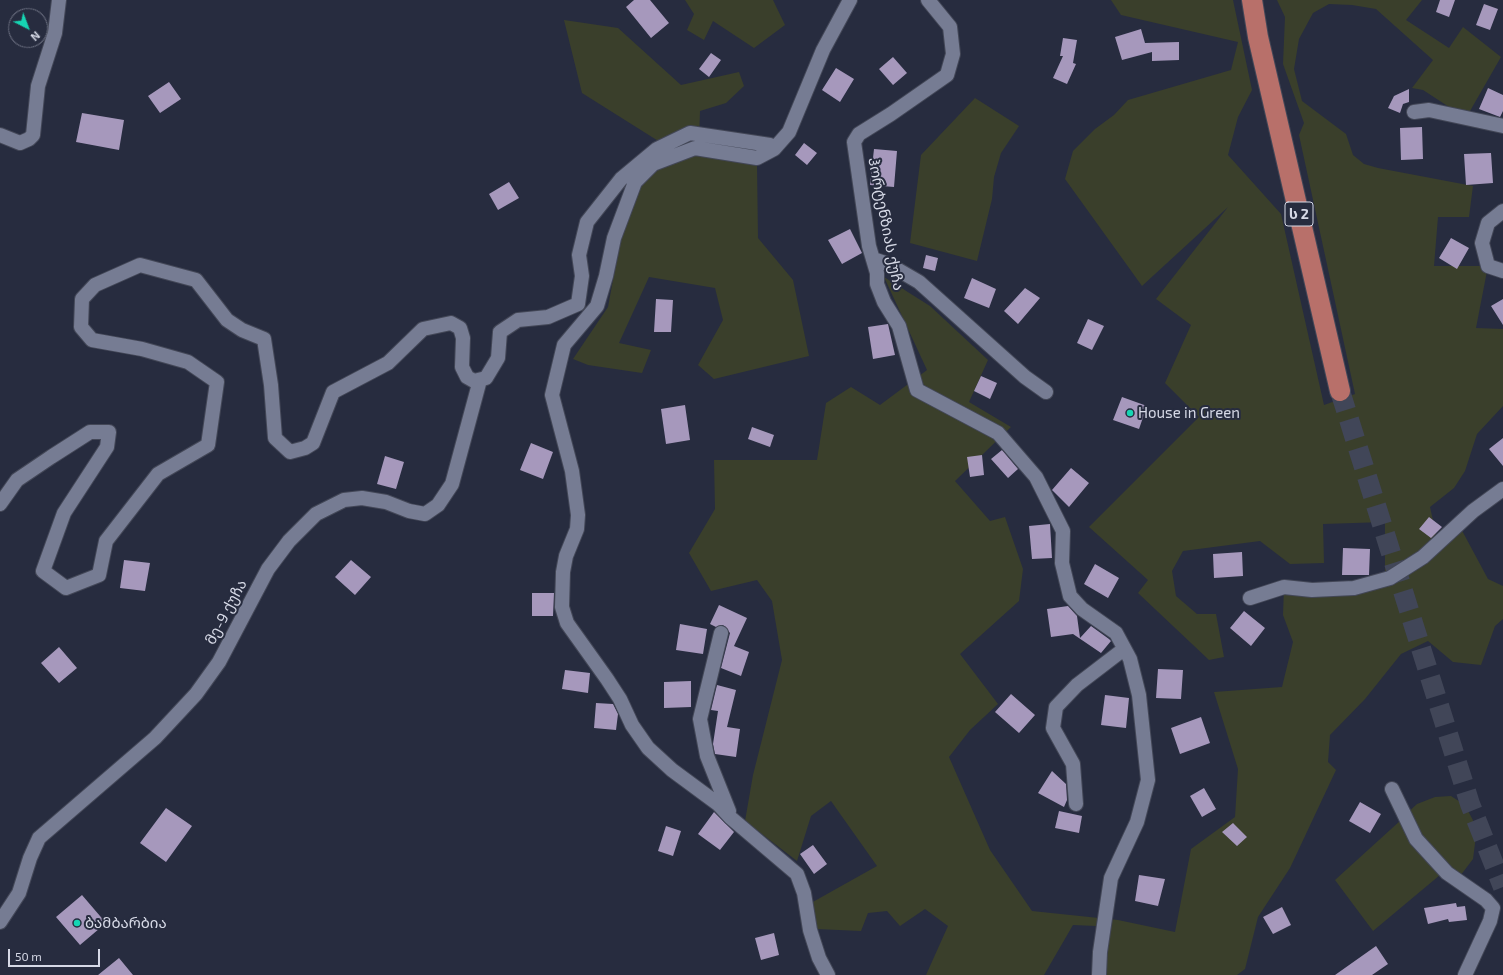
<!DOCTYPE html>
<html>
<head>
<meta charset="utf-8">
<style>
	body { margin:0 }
	#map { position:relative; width:1503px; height:975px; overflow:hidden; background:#272c3f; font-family:"Exo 2",sans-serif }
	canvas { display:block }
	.north { position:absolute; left:8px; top:8px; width:40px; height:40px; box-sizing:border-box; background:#272c3f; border:1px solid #6d7182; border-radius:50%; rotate:138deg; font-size:11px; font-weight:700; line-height:16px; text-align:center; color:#d6d9e6 }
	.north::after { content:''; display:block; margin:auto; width:14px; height:18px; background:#16d5b3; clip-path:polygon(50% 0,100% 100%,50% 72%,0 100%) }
	.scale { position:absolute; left:8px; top:949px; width:92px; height:18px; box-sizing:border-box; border:2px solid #d6d9e6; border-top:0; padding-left:5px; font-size:12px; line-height:14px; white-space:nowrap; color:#d6d9e6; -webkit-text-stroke:3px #272c3f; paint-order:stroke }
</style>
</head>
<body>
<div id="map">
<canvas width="1503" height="975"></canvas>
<div class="north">N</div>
<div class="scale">50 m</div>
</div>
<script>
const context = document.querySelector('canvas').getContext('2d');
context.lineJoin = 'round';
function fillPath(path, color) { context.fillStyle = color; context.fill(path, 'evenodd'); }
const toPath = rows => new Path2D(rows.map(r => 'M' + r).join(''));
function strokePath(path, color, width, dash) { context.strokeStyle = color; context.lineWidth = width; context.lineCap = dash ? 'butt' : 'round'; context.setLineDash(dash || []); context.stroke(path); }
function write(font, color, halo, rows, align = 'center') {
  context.font = font + ' "Exo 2","Noto Sans Georgian",sans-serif'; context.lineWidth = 4; context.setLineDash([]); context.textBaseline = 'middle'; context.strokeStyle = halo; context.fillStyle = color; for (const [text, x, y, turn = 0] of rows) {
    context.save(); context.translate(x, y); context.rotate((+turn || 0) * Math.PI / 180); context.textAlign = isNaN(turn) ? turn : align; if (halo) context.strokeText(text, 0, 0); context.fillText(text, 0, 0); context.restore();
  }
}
fillPath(toPath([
	[685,0,773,0,785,25,754,48,713,21,704,40,687,30,694,14],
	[1111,0,1233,0,1252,90,1238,117,1228,155,1281,214,1324,405,1355,394,1299,135,1304,123,1283,64,1285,17,1277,0,1422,0,1406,20,1449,48,1463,27,1501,57,1466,118,1423,90,1412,88,1433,60,1376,9,1352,5,1329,4,1313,13,1299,39,1294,69,1302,101,1346,134,1353,155,1364,164,1378,168,1473,186,1469,217,1438,217,1434,266,1488,266,1476,328,1503,329,1503,406,1477,434,1465,471,1454,488,1430,507,1436,534,1412,559,1385,574,1385,522,1323,524,1324,563,1290,564,1260,541,1183,551,1172,571,1176,596,1197,614,1216,614,1224,657,1209,660,1138,593,1148,580,1089,527,1199,417,1165,383,1191,325,1156,299,1228,207,1142,286,1065,179,1073,151,1095,129,1114,115,1128,100,1231,70,1238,42,1121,15],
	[564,20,618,28,681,85,739,72,744,86,726,103,700,111,699,142,671,149,582,93],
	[975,98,1019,126,1001,153,994,177,992,199,977,261,910,243,921,155],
	[694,153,757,164,758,238,793,280,809,356,714,379,698,365,723,320,715,288,649,277,619,343,651,350,642,373,588,365,573,359,608,307,620,242,641,183,658,167],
	[884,277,930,306,988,360,969,402,1011,427,955,481,990,521,1005,517,1023,569,1019,601,960,654,998,704,970,730,949,757,990,850,1032,911,1118,920,1175,932,1191,849,1235,817,1238,769,1214,692,1282,687,1293,642,1283,615,1284,587,1390,578,1459,525,1488,579,1503,586,1503,619,1495,626,1481,665,1453,662,1428,641,1401,654,1365,699,1330,735,1328,762,1336,770,1290,868,1258,917,1245,969,1237,975,1093,975,1096,926,1073,925,1044,975,926,975,948,926,925,909,900,926,887,911,868,913,861,931,816,929,811,903,877,866,831,801,811,816,797,861,745,821,753,775,782,660,772,601,757,580,711,591,689,553,715,509,714,460,817,460,826,403,851,387,880,405,927,370],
	[1451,796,1465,805,1477,828,1473,859,1457,880,1404,816,1417,804,1435,797],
	[1401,820,1440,875,1373,931,1335,880]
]), '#3a3f2b');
fillPath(toPath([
	[634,0,650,0,669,23,651,38,626,7],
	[1440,0,1455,0,1449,17,1436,12],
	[1484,4,1498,9,1490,30,1476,25],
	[1141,29,1145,43,1179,42,1179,60,1152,61,1152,52,1122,60,1115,37],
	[1063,38,1077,40,1073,63,1076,64,1067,84,1053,78,1063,56,1060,56],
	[711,53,721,60,709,77,699,69],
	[893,57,907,73,893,85,879,69],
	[836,68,854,79,840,102,822,90],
	[169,82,181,99,160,113,148,96],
	[1488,88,1503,95,1503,111,1500,117,1479,109],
	[1409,89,1409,102,1403,104,1400,113,1388,108,1394,96],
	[82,113,124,120,119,150,76,142],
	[1422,127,1423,159,1401,160,1400,128],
	[804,143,817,153,807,165,795,155],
	[874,149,897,151,894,187,870,185],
	[1491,153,1493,183,1466,185,1464,154],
	[509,182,519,198,498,210,489,194],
	[850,229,862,253,842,264,828,240],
	[1451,238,1469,248,1457,269,1439,258],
	[926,255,938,258,935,271,923,268],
	[972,278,996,289,989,308,964,298],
	[1025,288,1040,298,1018,324,1004,311],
	[656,299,673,300,671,332,654,332],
	[1503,299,1503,325,1491,306],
	[1088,319,1104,326,1092,350,1077,343],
	[888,324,895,355,873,359,868,327],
	[981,376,997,383,990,399,974,391],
	[1122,397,1147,406,1139,429,1113,420],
	[685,405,690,440,666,444,661,409],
	[752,427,774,435,770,447,748,439],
	[1503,438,1503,466,1489,449],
	[531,443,553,452,543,479,520,470],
	[1002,450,1018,469,1008,478,991,459],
	[982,455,984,475,970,477,967,457],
	[385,456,404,462,396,489,377,484],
	[1071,468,1089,483,1069,507,1052,490],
	[1429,517,1442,527,1431,538,1419,529],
	[1050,524,1052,558,1032,559,1029,526],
	[1343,548,1370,549,1369,575,1342,575],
	[1242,552,1243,576,1214,578,1213,554],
	[124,560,150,563,145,591,120,588],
	[351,560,371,577,355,595,335,577],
	[1095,564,1119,578,1108,598,1084,584],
	[532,593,554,593,553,616,532,616],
	[719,605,747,618,734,646,749,652,741,676,721,668,730,633,723,625,716,627,710,624],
	[1068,606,1077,616,1080,638,1091,626,1109,639,1111,641,1101,653,1073,634,1051,637,1047,609],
	[1244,611,1265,628,1251,646,1230,628],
	[680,624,707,629,703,654,676,650],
	[59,647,77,668,59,683,41,663],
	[1158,669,1183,670,1181,699,1156,698],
	[565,670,590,673,588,693,562,689],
	[691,681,691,707,664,708,664,682],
	[717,685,736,690,727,727,740,729,736,757,715,754,713,744,718,711,711,710],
	[1011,694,1035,715,1019,733,995,712],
	[1105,695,1129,698,1126,728,1101,725],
	[596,703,613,704,618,714,616,730,594,728],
	[1201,717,1210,743,1180,754,1171,728],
	[1052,771,1066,784,1067,800,1064,807,1038,793],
	[1204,788,1216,809,1202,817,1190,796],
	[1360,802,1381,814,1370,833,1349,821],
	[166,808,192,826,166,862,140,843],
	[1059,811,1082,816,1079,833,1055,828],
	[714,812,734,832,720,850,698,834],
	[1233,823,1247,837,1237,846,1222,832],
	[666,826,681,831,673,856,658,851],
	[813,845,827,864,814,874,800,854],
	[1139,875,1165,879,1158,906,1135,901],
	[82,895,106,923,80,945,56,917],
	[1456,903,1457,907,1465,906,1467,920,1449,922,1448,919,1428,924,1424,908],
	[1282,907,1291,925,1273,934,1263,917],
	[774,933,779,955,761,960,755,938],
	[1376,946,1388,964,1372,975,1335,975],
	[119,958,133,975,98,975]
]), '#a698bc');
strokePath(toPath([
	[1340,391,1470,804,1503,887]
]), '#414658', 20, [20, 10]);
const minor = toPath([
	[928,0,950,27,953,54,947,75,891,114,859,134,854,142,869,246,877,273,877,284,884,302,899,326,917,390,998,433,1036,477,1063,531,1062,563,1070,596,1082,609,1116,633,1130,659,1139,695,1148,780,1137,822,1111,878,1100,952,1099,975],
	[1414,112,1429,110,1503,126],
	[0,135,20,143,29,139,33,135,38,86,55,33,59,0],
	[1503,211,1488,223,1482,243,1488,266,1503,271],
	[873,259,888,264,919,282,1025,377,1046,392],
	[0,504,17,480,51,457,90,432,109,432,107,447,64,513,43,571,66,588,99,575,106,541,158,474,208,445,217,382,188,362,142,349,92,340,81,327,82,299,95,285,140,265,196,280,227,320,242,330,264,339,271,385,275,438,290,452,305,448,313,443,333,392,388,363,423,329,451,323,460,328,463,338,462,367,467,377,474,381,486,378,498,358,500,332,518,320,548,317,578,304,582,276,579,255,587,222,621,179,657,149,690,133,770,145,774,149],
	[1250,598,1284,587,1312,590,1354,588,1390,578,1423,557,1473,511,1503,489],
	[721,633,700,719,707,756,729,811],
	[1392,789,1416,839,1447,873,1486,900,1493,908,1490,921,1465,975],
	[1076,804,1073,764,1053,728,1056,707,1077,685,1124,649],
	[0,922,19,893,30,858,39,838,155,738,196,694,219,662,268,569,289,541,316,514,344,500,362,498,386,502,409,511,425,514,438,505,452,484,480,380],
	[828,975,819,958,810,930,804,893,797,874,731,818,718,804,672,770,648,748,632,725,620,699,607,679,567,623,562,607,563,572,566,556,577,529,578,515,572,471,552,395,564,345,597,306,606,276,614,238,635,182,653,164,695,148,757,158,774,149,789,132,823,50,850,0]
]);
const highway = toPath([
	[1252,0,1258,37,1340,391]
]);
strokePath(minor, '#434757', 16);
strokePath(highway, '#434757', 22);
strokePath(minor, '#767c93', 14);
strokePath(highway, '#b8706a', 20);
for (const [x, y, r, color] of [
	[1130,413,4,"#16d5b3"],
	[77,923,4,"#16d5b3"]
]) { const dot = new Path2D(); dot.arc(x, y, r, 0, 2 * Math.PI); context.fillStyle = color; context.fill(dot); strokePath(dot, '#272c3f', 1.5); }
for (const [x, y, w] of [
	[1299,214,28]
]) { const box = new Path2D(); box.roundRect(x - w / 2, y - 12, w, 24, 3); context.fillStyle = '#272c3f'; context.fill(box); strokePath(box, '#d6d9e6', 1); }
write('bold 14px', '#d6d9e6', null, [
	["ს 2",1299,214]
]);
write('15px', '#d6d9e6', '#272c3f', [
	["ჰორტენზიას ქუჩა",886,224,79],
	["მე-9 ქუჩა",226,612,-62]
]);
write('15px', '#d6d9e6', '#272c3f', [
	["House in Green",1138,413],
	["ბამბარბია",85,923]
], 'left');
</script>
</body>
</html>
